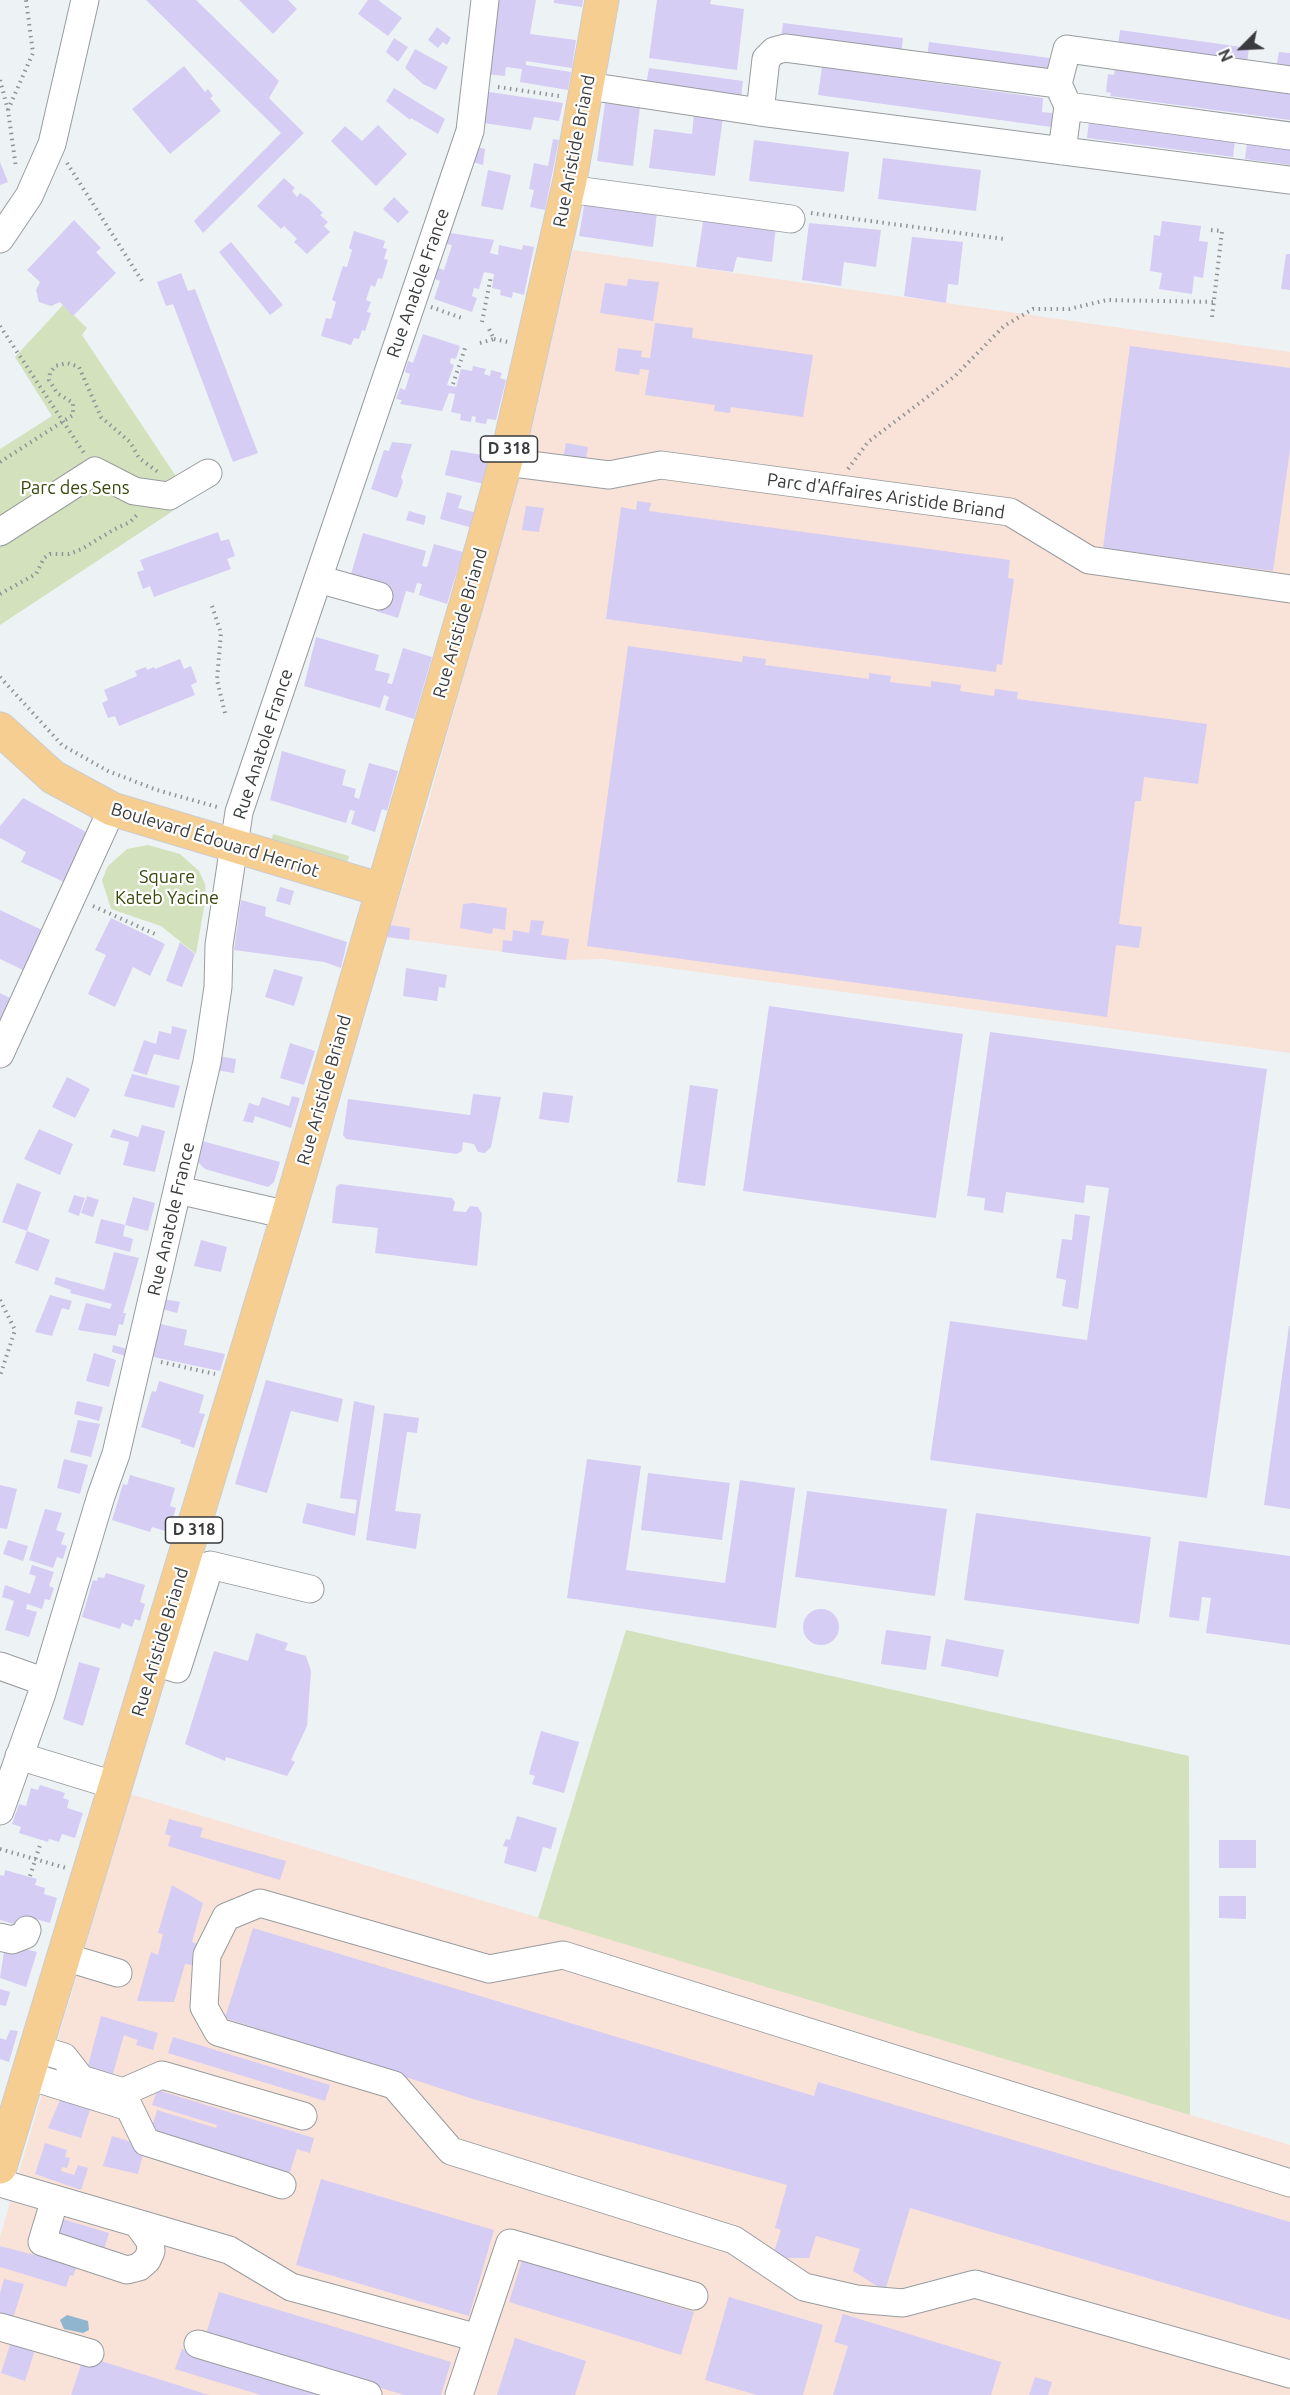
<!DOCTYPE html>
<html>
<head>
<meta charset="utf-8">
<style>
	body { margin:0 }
	#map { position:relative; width:1290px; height:2395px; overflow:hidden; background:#edf2f5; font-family:Ubuntu,sans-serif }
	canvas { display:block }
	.north { position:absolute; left:1212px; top:18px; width:60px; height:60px; -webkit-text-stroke:4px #fff; paint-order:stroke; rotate:246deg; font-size:16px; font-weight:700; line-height:24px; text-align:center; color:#393b3c }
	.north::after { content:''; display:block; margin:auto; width:21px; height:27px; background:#393b3c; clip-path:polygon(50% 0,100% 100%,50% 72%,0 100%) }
</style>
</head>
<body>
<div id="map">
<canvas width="1290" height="2395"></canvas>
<div class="north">N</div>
</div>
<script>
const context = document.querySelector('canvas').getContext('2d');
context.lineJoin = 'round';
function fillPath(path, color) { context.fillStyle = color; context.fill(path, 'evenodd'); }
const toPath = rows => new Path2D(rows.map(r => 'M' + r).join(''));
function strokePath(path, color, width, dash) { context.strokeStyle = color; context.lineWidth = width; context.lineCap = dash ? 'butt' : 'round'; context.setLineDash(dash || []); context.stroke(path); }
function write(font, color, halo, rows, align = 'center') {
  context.font = font + ' Ubuntu,sans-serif'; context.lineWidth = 4.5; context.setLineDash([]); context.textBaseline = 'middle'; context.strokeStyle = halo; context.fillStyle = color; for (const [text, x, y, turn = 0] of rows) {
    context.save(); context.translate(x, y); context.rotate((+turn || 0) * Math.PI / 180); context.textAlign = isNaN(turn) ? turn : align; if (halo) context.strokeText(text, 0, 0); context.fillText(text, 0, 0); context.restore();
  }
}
fillPath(toPath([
	[573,250,1290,352,1290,1053,603,959,566,960,387,937,426,811,519,475],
	[130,1794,1290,2145,1290,2395,0,2395,0,2237]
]), '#f9e2d7');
fillPath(toPath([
	[63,305,87,328,82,335,191,499,0,625,0,449,52,416,15,357],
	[273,834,349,856,346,867,270,846],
	[148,845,180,854,199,871,205,884,206,896,196,954,161,926,111,909,102,880,108,866,127,849],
	[626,1630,1189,1756,1190,2115,538,1918]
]), '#d3e1bd');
fillPath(toPath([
	[67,2315,88,2321,89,2330,83,2333,64,2329,60,2320]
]), '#8fb6ce');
fillPath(toPath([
	[146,0,196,0,279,81,269,98,304,133,203,233,194,221,281,133],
	[239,0,288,0,297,9,273,34],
	[368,0,378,0,402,18,388,36,358,14],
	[499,0,536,0,530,34,576,40,572,68,526,61,526,65,571,72,568,90,520,82,522,69,506,67,505,76,486,74],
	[554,0,583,0,582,7,554,3],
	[657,0,711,0,710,4,744,9,737,70,649,58],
	[783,23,903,38,901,55,781,39],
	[437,27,451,38,447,45,443,42,438,48,428,40],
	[1120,30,1249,48,1247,64,1118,47],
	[394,38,408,47,398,62,386,52],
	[929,42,1050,58,1048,74,927,58],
	[415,49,448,67,436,90,423,84,405,68],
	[1279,52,1290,53,1290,70,1276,68],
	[184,66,205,92,208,89,213,96,210,98,221,111,170,154,132,109],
	[822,67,1043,98,1042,112,1053,113,1051,127,818,95],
	[649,68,743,81,741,98,646,85],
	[1115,68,1290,91,1290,120,1110,96,1111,93,1106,92,1108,74,1114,75],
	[394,88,445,119,438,134,411,118,410,120,386,101],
	[483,91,563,103,559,121,534,117,531,130,477,122],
	[605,103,640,107,633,166,597,161],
	[694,114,723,117,715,176,649,168,654,129,692,134],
	[1089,122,1235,141,1233,157,1087,138],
	[378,125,407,154,376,186,331,141,345,126,362,141],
	[553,139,559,140,545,210,530,207,534,190,529,189,534,163,548,166],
	[754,140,849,152,844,192,749,181],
	[1247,143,1290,149,1290,165,1245,159],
	[476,147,485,149,483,165,472,162],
	[883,158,981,170,976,211,878,199],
	[0,162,8,182,0,185],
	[488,170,511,175,503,210,481,206],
	[284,178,295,188,292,191,297,197,300,193,309,199,323,213,320,215,328,222,324,226,330,232,307,254,294,242,297,239,284,226,281,229,257,206],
	[586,194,658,204,653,247,579,236],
	[394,197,409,212,398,223,383,209],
	[704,216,776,226,772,262,737,257,733,272,696,267],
	[74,220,101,248,96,252,116,273,73,316,60,302,51,306,39,302,36,290,40,282,27,270],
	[1162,221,1201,226,1199,241,1208,242,1203,278,1194,276,1192,294,1159,289,1162,273,1150,271,1154,235,1160,236],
	[809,223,881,230,876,267,844,262,841,286,802,280],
	[354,231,385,241,383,248,387,249,384,259,388,260,382,279,378,278,375,287,371,285,366,300,371,302,367,312,371,313,365,331,362,330,359,339,354,338,351,345,321,336,326,318,331,319,336,302,332,300,343,266,347,267,352,250,349,248],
	[450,233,494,240,490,253,498,255,499,245,522,250,523,245,534,247,524,295,513,292,512,298,500,295,501,290,492,288,494,274,484,272,479,289,474,288,472,296,477,298,472,312,434,299,440,281,435,279,438,268,444,270,452,245,446,244],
	[912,237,963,242,958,285,948,284,946,303,904,296],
	[231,242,283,305,270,315,219,252],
	[1286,254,1290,254,1290,290,1281,289],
	[181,273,188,291,195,289,258,453,233,462,173,304,166,306,157,282],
	[628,279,659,282,653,321,600,313,605,283,627,286],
	[655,323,693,328,692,338,813,355,803,417,731,407,730,413,714,411,715,405,645,395,649,370,640,369,639,375,615,371,618,348,642,351,641,357,650,358],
	[423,334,460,346,456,359,451,358,450,363,454,365,447,385,456,387,461,369,472,371,473,366,486,369,484,374,490,376,491,370,502,373,500,378,506,380,496,420,487,419,486,424,475,422,476,417,472,416,471,422,460,420,461,414,451,412,455,394,449,393,442,411,400,404,402,400,396,399,400,388,405,390,410,374,405,372,408,361,413,363],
	[1130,346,1290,368,1290,449,1273,571,1103,548],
	[392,442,412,444,401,477,403,482,397,498,371,489,384,450,389,451],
	[566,443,588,447,585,463,563,460],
	[451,450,490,456,484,484,445,475],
	[447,492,462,496,458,508,477,513,473,528,440,519],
	[637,501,651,503,649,511,1010,560,1008,578,1014,579,1002,665,997,664,996,672,606,619,621,507,636,510],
	[526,506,544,508,539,532,522,530],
	[409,511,426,516,424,525,406,520],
	[218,532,221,541,229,539,235,556,227,559,231,569,154,597,150,586,143,589,137,572,144,570,140,560],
	[363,533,426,551,422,566,427,567,434,544,463,552,447,604,419,595,422,584,417,583,414,593,406,591,398,618,376,611,384,584,351,574],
	[316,637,379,655,375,670,390,674,387,683,392,684,403,648,432,657,414,719,385,710,389,697,384,695,380,708,304,686],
	[628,646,742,662,743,656,766,659,765,665,869,679,869,673,891,676,890,682,931,687,931,681,961,685,960,691,994,696,995,689,1018,692,1017,699,1207,724,1198,784,1144,777,1141,801,1135,801,1119,924,1142,927,1139,948,1116,945,1107,1017,587,946],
	[180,659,184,669,191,666,197,682,191,685,195,695,119,726,115,716,108,718,102,703,108,700,104,690,137,676,135,671,146,667,147,670,154,667,155,669],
	[282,751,346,770,342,785,356,789,354,797,359,799,369,763,398,771,387,811,382,809,375,832,351,824,355,811,350,810,346,823,270,800],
	[23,798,86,832,64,882,21,862,26,852,0,838,0,826],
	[280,887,294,891,290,905,276,901],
	[241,900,266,907,265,916,347,942,341,968,324,962,234,950],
	[473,903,507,908,505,930,493,928,492,934,460,928,463,904],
	[0,910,42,930,23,970,0,959],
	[111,918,165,944,150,976,133,967,115,1007,88,994,106,955,95,950],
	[531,920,544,921,541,935,569,939,566,960,502,952,503,940,512,941,513,930,529,933],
	[390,925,410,928,409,940,387,937],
	[180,942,195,954,182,987,166,981],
	[406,968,447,975,445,988,439,987,437,1001,403,996],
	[274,969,303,977,294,1006,265,997],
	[0,993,10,998,0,1020],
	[769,1006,963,1034,936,1218,743,1191],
	[172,1026,187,1030,179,1060,154,1054,147,1075,133,1071,144,1040,156,1044,159,1031,171,1034],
	[990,1032,1267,1069,1207,1498,930,1460,950,1321,1087,1340,1109,1188,1086,1185,1084,1203,1006,1192,1003,1213,984,1210,985,1198,967,1196],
	[290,1043,315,1051,304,1085,280,1078],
	[218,1056,236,1059,234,1073,215,1070],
	[132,1074,180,1086,174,1108,124,1096],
	[67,1077,90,1089,75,1118,52,1107],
	[690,1085,718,1089,705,1186,677,1182],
	[543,1092,573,1096,569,1123,539,1119],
	[473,1094,501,1097,491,1147,485,1153,478,1152,474,1144,463,1142,462,1151,457,1154,346,1139,343,1135,348,1099,470,1115],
	[292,1096,300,1098,291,1128,255,1116,253,1123,243,1121,249,1103,259,1106,262,1097,289,1106],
	[142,1125,165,1131,155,1172,123,1165,129,1142,110,1137,113,1129,138,1137],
	[39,1129,73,1144,60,1175,24,1159],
	[202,1141,280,1162,274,1182,268,1187,205,1169,198,1162],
	[17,1183,41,1192,27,1231,2,1222],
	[340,1184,452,1198,455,1202,453,1211,466,1212,470,1206,478,1207,482,1214,477,1266,375,1253,378,1228,332,1223,336,1187],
	[74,1195,85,1198,79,1216,68,1212],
	[87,1196,99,1200,93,1217,81,1213],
	[133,1197,155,1203,148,1231,125,1225],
	[1075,1214,1090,1216,1078,1309,1062,1306,1066,1280,1056,1278,1062,1239,1072,1240],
	[101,1219,125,1225,123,1236,133,1239,130,1252,95,1243],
	[27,1231,50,1240,38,1271,15,1263],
	[201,1240,227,1247,221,1272,194,1266],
	[114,1252,139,1258,123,1313,126,1313,123,1325,119,1324,116,1336,78,1330,86,1303,110,1309,112,1304,70,1293,71,1290,54,1284,56,1277,104,1290],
	[50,1295,72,1301,69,1310,62,1308,52,1336,35,1332],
	[164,1299,180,1302,177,1313,162,1309],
	[156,1323,187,1330,184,1345,225,1354,220,1371,149,1356],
	[1289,1326,1290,1326,1290,1509,1264,1505],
	[113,1345,127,1349,126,1356,112,1352],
	[94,1353,116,1360,109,1387,86,1381],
	[266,1380,343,1399,338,1422,291,1411,267,1493,235,1484],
	[159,1381,204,1395,199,1413,205,1414,194,1448,180,1443,181,1440,141,1427,152,1391,156,1392],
	[77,1401,103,1407,99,1421,74,1414],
	[354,1401,375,1406,355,1536,302,1523,307,1503,355,1514,357,1500,340,1498],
	[384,1413,419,1418,417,1433,407,1432,395,1511,421,1514,416,1549,366,1540],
	[78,1420,100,1424,91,1457,70,1452],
	[64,1459,88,1465,80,1494,57,1488],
	[587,1459,641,1466,626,1570,725,1583,740,1480,795,1488,776,1628,567,1598],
	[648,1473,730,1483,722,1540,641,1530],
	[130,1475,175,1488,170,1506,176,1508,168,1532,152,1527,150,1532,112,1520,123,1484,127,1485],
	[0,1485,17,1489,7,1529,0,1528],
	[807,1491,947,1509,935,1596,795,1577],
	[45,1509,62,1513,56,1530,65,1533,61,1544,67,1546,63,1559,57,1557,53,1568,29,1560],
	[976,1513,1151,1537,1139,1624,964,1600],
	[8,1540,28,1546,23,1561,3,1554],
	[1179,1541,1290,1556,1290,1645,1206,1633,1211,1598,1202,1597,1199,1621,1169,1617],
	[32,1565,54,1572,49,1586,54,1588,50,1600,45,1599,42,1609,27,1604,26,1609,37,1612,29,1637,5,1630,14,1601,2,1597,5,1585,30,1594,36,1576,29,1574],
	[106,1573,145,1585,140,1602,145,1604,140,1621,135,1619,132,1627,122,1623,120,1629,82,1617,93,1580,97,1581,98,1577,104,1578],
	'803 1627a18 18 0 1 1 36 0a18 18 0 1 1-36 0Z',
	[886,1630,931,1636,926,1670,881,1664],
	[256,1633,288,1643,285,1650,306,1656,311,1671,307,1726,291,1760,295,1762,287,1776,226,1757,225,1761,185,1744,214,1651,248,1661],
	[946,1639,1004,1650,998,1677,941,1666],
	[79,1662,100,1668,83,1726,63,1719],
	[541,1731,579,1742,564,1793,532,1784,535,1776,529,1774],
	[40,1785,65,1793,63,1798,69,1800,67,1808,83,1813,75,1838,62,1834,59,1842,49,1839,48,1842,19,1833,21,1827,12,1824,19,1804,26,1806,31,1788,38,1790],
	[517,1816,557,1828,551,1849,543,1847,536,1872,504,1863,508,1847,503,1846,506,1839,510,1840],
	[169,1819,203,1828,200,1837,286,1861,280,1880,168,1846,171,1836,165,1834],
	[1219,1840,1256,1840,1256,1868,1219,1868],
	[5,1870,37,1879,35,1885,45,1888,44,1894,57,1898,50,1923,36,1919,34,1925,24,1927,0,1920,0,1875,4,1876],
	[172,1885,203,1903,192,1942,198,1944,192,1965,185,1964,174,2002,137,2001,151,1952,158,1955,163,1934,158,1933],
	[1219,1896,1246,1896,1246,1919,1219,1918],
	[253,1928,814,2096,818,2082,1290,2222,1290,2320,910,2208,885,2291,853,2271,860,2249,816,2236,809,2258,772,2258,781,2230,775,2228,787,2185,473,2099,225,2018],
	[0,1943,37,1952,26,1987,0,1978,4,1952,0,1951],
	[0,1989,10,1992,6,2006,0,2005],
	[101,2016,158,2033,153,2050,136,2045,138,2040,124,2035,111,2081,86,2074],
	[10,2030,18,2031,9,2062,0,2059,0,2038,6,2040],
	[173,2037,330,2085,325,2101,168,2053],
	[157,2090,314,2138,310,2153,297,2149,288,2179,149,2137,157,2110,216,2128,217,2125,152,2105],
	[61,2098,91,2106,81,2138,48,2128],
	[112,2136,145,2146,138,2174,103,2166],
	[45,2143,67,2150,65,2157,70,2158,67,2168,62,2167,61,2171,74,2175,78,2165,88,2168,81,2190,35,2174],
	[321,2179,494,2230,469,2316,296,2265],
	[56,2217,109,2233,104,2250,51,2234],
	[0,2246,77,2266,73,2276,70,2275,66,2287,0,2267],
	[522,2260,694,2312,681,2355,509,2302],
	[4,2279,24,2284,13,2318,0,2314,0,2293],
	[219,2292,451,2362,441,2395,404,2395,206,2334],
	[729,2297,823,2325,803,2395,757,2395,705,2380],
	[843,2314,1001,2362,991,2395,833,2395,848,2346,834,2342],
	[515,2338,586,2361,575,2395,497,2395],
	[11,2342,35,2350,25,2381,1,2373],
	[182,2349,332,2394,332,2395,261,2395,214,2381,175,2369],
	[83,2359,98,2360,209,2395,71,2395],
	[1035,2377,1052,2382,1048,2395,1029,2395]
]), '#d6cdf4');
const minor = toPath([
	[588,86,760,112,1290,180],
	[1068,106,1290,136],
	[760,112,766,59,774,51,785,48,1058,84],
	[1062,151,1068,106,1058,84,1067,49,1290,80],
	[568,189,791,219],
	[0,239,29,196,52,144,85,0],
	[506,462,609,475,661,465,1010,512,1089,560,1290,589],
	[0,532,95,471,134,491,169,496,208,473],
	[318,579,379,596],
	[0,1054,112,809],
	[178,1190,288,1215],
	[155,1662,177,1669,210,1565,310,1589],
	[0,1666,45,1682],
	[19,1756,117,1786],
	[0,1811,41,1696,101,1496,116,1454,207,1062,218,987,219,945,239,812,470,131,485,0],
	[0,1937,12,1940,25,1935,27,1930],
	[65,1957,118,1973],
	[38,2049,64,2057,81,2079,123,2092,162,2075,303,2116],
	[29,2076,129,2107,146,2142,282,2185],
	[0,2183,229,2250,291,2287,478,2338,510,2243,694,2296],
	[1290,2183,563,1955,489,1969,260,1903,226,1917,207,1955,204,2007,218,2032,394,2085,451,2151,734,2240,804,2287,856,2299,903,2303,975,2284,1290,2374],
	[55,2199,42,2242,127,2270,139,2267,147,2260,151,2251,150,2241,137,2223],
	[0,2327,90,2353],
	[198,2344,368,2395],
	[459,2395,478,2338]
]);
const major = toPath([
	[0,729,53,777,112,809,382,890],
	[0,2167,288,1215,470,591,508,453,570,180,602,0]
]);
strokePath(minor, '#989c9f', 29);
strokePath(major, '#ccc', 35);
strokePath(toPath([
	[0,80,8,110,16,168],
	[498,87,559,96],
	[8,110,33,53,26,0],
	[67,163,144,284],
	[811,213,1004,239],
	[1211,230,1222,231,1212,317],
	[431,307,462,318],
	[482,322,491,276],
	[0,326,84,453],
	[494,339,508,342],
	[480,343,494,339,489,329],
	[453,384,466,345],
	[0,462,73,415,73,403,57,393,49,380,50,373,55,366,67,363,79,367,101,417,130,442,139,458,158,472],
	[848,469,868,442,955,376,1004,326,1033,309,1069,309,1107,300,1214,302],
	[0,594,36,574,44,558,50,554,69,554,82,549,113,530,130,522,139,513],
	[212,606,221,633,217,680,225,713],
	[0,677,62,745,108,771,157,790,217,807],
	[93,906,155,934],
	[0,1300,15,1330,0,1376],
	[161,1362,215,1374],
	[0,1849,66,1868],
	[30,1876,41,1842]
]), '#919496', 4, [1.5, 4.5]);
strokePath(minor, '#fff', 27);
strokePath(major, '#f7ce92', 33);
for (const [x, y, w] of [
	[509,449,57],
	[194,1530,57]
]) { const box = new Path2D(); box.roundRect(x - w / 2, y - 13, w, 26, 4.5); context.fillStyle = '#fff'; context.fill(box); strokePath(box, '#393b3c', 1.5); }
write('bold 16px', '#393b3c', null, [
	["D 318",509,449],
	["D 318",194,1530]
]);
write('18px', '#393b3c', '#fff', [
	["Rue Aristide Briand",574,151,-79],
	["Rue Anatole France",418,283,-71],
	["Parc d'Affaires Aristide Briand",886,496,8],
	["Rue Aristide Briand",460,623,-74],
	["Rue Anatole France",263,744,-72],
	["Boulevard Édouard Herriot",215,840,17],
	["Rue Aristide Briand",324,1090,-74],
	["Rue Anatole France",171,1219,-77],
	["Rue Aristide Briand",160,1642,-73]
]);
write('18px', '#37480b', '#fff', [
	["Parc des Sens",75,488],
	["Square",167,877],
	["Kateb Yacine",167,898]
]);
</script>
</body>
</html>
